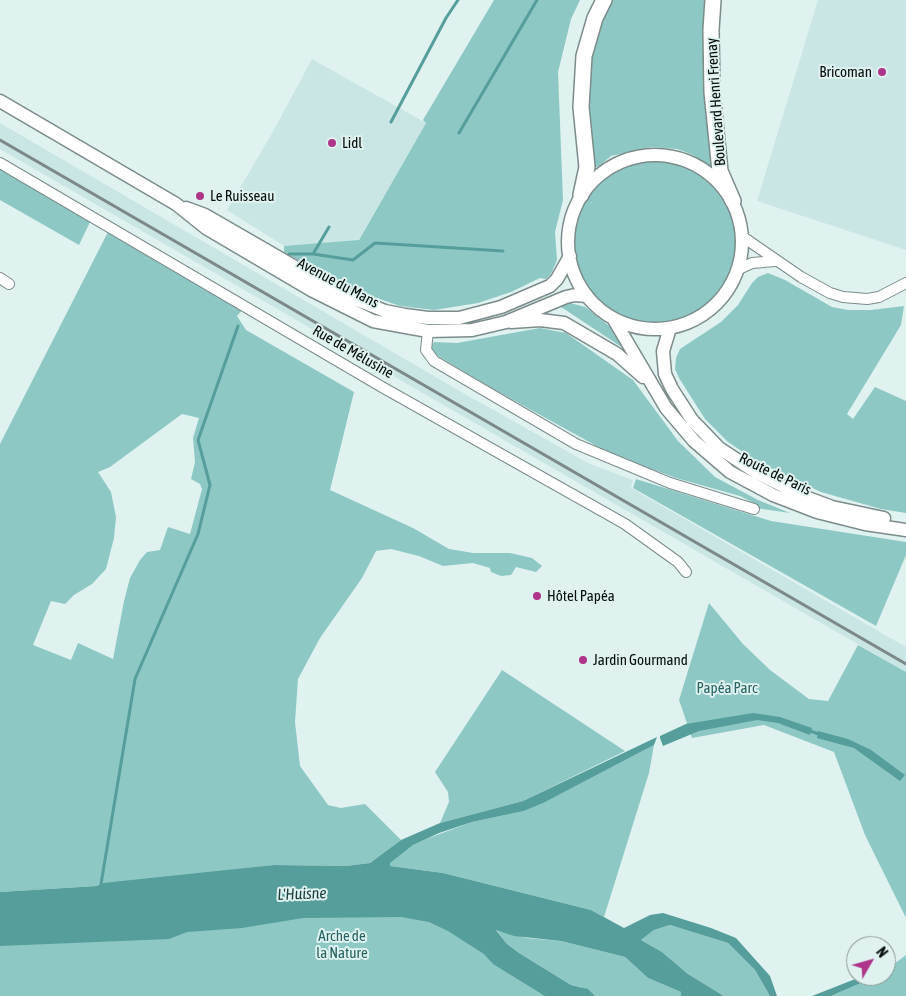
<!DOCTYPE html>
<html>
<head>
<meta charset="utf-8">
<style>
	body { margin:0 }
	#map { position:relative; width:906px; height:996px; overflow:hidden; background:#dff2f0; font-family:"Asap Condensed",sans-serif }
	canvas { display:block }
	.north { position:absolute; left:846px; top:936px; width:50px; height:50px; box-sizing:border-box; background:#dff2f0; border:1px solid #899695; border-radius:50%; rotate:52deg; font-size:14px; font-weight:700; line-height:20px; text-align:center; color:#070d0c }
	.north::after { content:''; display:block; margin:auto; width:18px; height:22px; background:#ae358a; clip-path:polygon(50% 0,100% 100%,50% 72%,0 100%) }
</style>
</head>
<body>
<div id="map">
<canvas width="906" height="996"></canvas>
<div class="north">N</div>
</div>
<script>
const context = document.querySelector('canvas').getContext('2d');
context.lineJoin = 'round';
function fillPath(path, color) { context.fillStyle = color; context.fill(path, 'evenodd'); }
const toPath = rows => new Path2D(rows.map(r => 'M' + r).join(''));
function strokePath(path, color, width, dash) { context.strokeStyle = color; context.lineWidth = width; context.lineCap = dash ? 'butt' : 'round'; context.setLineDash(dash || []); context.stroke(path); }
function write(font, color, halo, rows, align = 'center') {
  context.font = font + ' "Asap Condensed",sans-serif'; context.lineWidth = 4; context.setLineDash([]); context.textBaseline = 'middle'; context.strokeStyle = halo; context.fillStyle = color; for (const [text, x, y, turn = 0] of rows) {
    context.save(); context.translate(x, y); context.rotate((+turn || 0) * Math.PI / 180); context.textAlign = isNaN(turn) ? turn : align; if (halo) context.strokeText(text, 0, 0); context.fillText(text, 0, 0); context.restore();
  }
}
fillPath(toPath([
	[818,0,906,0,906,250,757,201],
	[312,59,426,123,358,241,284,246,227,210,271,135],
	[0,123,458,390,588,463,633,480,631,488,906,647,906,672,0,149]
]), '#cae6e4');
fillPath(toPath([
	[494,0,580,0,571,19,558,72,563,200,555,232,557,260,551,274,546,279,540,278,511,292,478,303,434,310,400,306,348,288,284,252,284,246,359,240,426,123,423,120],
	[609,0,711,0,714,169,691,154,677,149,652,147,611,156,599,166,593,168,587,76,594,37],
	'574 242a81 81 0 1 1 162 0a81 81 0 1 1-162 0Z',
	[0,168,91,220,79,245,0,200],
	[109,230,243,309,237,316,246,330,354,392,330,490,413,528,449,549,473,553,510,553,532,558,542,566,536,572,516,567,511,575,501,576,491,572,490,568,473,563,443,566,419,556,391,549,376,551,362,578,320,638,298,679,295,722,300,766,328,805,341,808,365,804,401,840,370,863,346,866,274,865,97,886,0,892,0,444],
	[182,414,199,418,193,438,195,462,191,479,200,484,202,489,190,534,168,527,160,550,147,552,140,560,130,578,124,601,113,659,78,643,71,660,33,645,51,601,65,604,74,595,92,584,106,569,114,538,116,517,111,492,98,472,110,467],
	[768,273,785,280,832,307,848,310,871,310,904,306,901,325,847,414,853,419,875,387,906,401,906,513,881,509,821,492,758,462,728,442,705,419,679,378,675,369,676,358,680,349,721,322,738,305,752,283,758,277],
	[570,303,585,307,613,329,623,344,620,346,558,305],
	[540,328,566,333,633,380,678,441,715,477,758,500,790,513,756,508,754,503,740,496,676,478,611,454,486,385,438,356,430,348,434,342,457,343],
	[636,479,771,521,906,542,906,555,876,626,633,488],
	[709,603,743,644,770,670,809,699,828,701,858,645,906,672,906,918,865,835,834,752,764,725,692,738,679,700],
	[502,670,625,751,523,801,440,823,449,802,448,792,435,772],
	[654,745,649,773,604,917,591,910,443,873,390,866,389,863,413,845,426,839,472,822,524,811,560,794],
	[461,909,572,996,0,996,0,919],
	[670,925,728,943,755,970,770,996,724,996,688,974,662,952,641,940,654,930],
	[496,929,526,938,561,941,625,957,648,978,681,992,681,996,595,996,581,987,571,985,519,953,507,944],
	[906,955,906,996,831,996,877,976,886,976,886,970]
]), '#8dc8c5');
fillPath(toPath([
	[753,713,780,717,812,728,810,735,778,723,757,720,699,731,663,746,660,738,660,736,686,724],
	[818,731,848,739,871,750,905,775,900,781,854,748,817,738],
	[657,737,654,745,545,802,524,811,472,822,439,833,413,845,390,863,390,866,443,873,591,910,624,928,650,915,663,913,711,928,736,938,770,976,777,996,770,996,755,970,728,943,670,925,654,930,641,940,662,952,688,974,724,996,681,996,681,992,648,978,625,957,561,941,514,936,496,930,507,944,519,953,571,985,588,989,595,996,545,996,493,964,484,954,448,931,429,922,401,917,303,918,242,928,187,932,169,939,0,946,0,892,97,886,103,883,274,865,346,866,370,863,401,840,440,823,523,801],
	[863,976,877,976,831,996,812,996]
]), '#559e9b');
strokePath(toPath([
	[391,122,446,18,458,0],
	[459,133,537,0],
	[289,254,313,254,329,227],
	[313,254,353,260,375,243,503,251],
	[808,730,821,735],
	[101,884,135,679,198,534,210,485,198,440,238,326]
]), '#559e9b', 3);
const minor = toPath([
	[0,163,382,387,625,524,678,562,686,572],
	[743,237,801,277,830,293,843,297,867,299,879,297,906,283],
	[739,269,752,263,775,261],
	[0,278,9,284],
	[428,331,426,350,434,361,576,444,670,483,754,509]
]);
const major = toPath([
	[0,101,176,204,206,228,313,291,373,321,428,331,472,330,506,322,566,297,575,295,587,296],
	'568 242a87 87 0 1 1 174 0a87 87 0 1 1-174 0Z',
	[186,208,205,215,340,293,385,311,405,315,428,318,459,318,501,307,550,286,557,279,570,256],
	[613,318,666,408,694,441,730,472,773,495,817,512,865,524,906,530],
	[511,322,540,320,564,323,617,354,643,377],
	[670,328,663,351,665,374,672,389,692,420,719,448,757,473,805,497,832,507,884,518]
]);
const highway = toPath([
	[713,0,711,30,712,92,720,171,733,201],
	[581,195,587,167,581,107,584,56,595,18,604,0]
]);
strokePath(minor, '#7b8c8b', 12);
strokePath(major, '#7b8c8b', 15);
strokePath(highway, '#7b8c8b', 18);
strokePath(minor, '#fff', 10);
strokePath(major, '#fff', 12);
strokePath(highway, '#fff', 15);
strokePath(toPath([
	[0,140,906,664]
]), '#7c8988', 3);
for (const [x, y, r, color] of [
	[882,72,5,"#ae358a"],
	[332,143,5,"#ae358a"],
	[200,196,5,"#ae358a"],
	[537,596,5,"#ae358a"],
	[583,660,5,"#ae358a"]
]) { const dot = new Path2D(); dot.arc(x, y, r, 0, 2 * Math.PI); context.fillStyle = color; context.fill(dot); strokePath(dot, '#dff2f0', 2); }
write('15px', '#070d0c', '#dff2f0', [
	["Bricoman",872,72,"right"],
	["Lidl",342,143],
	["Le Ruisseau",210,196],
	["Hôtel Papéa",547,596],
	["Jardin Gourmand",593,660]
], 'left');
write('15px', '#070d0c', '#dff2f0', [
	["Boulevard Henri Frenay",716,102,-94],
	["Avenue du Mans",338,283,28],
	["Rue de Mélusine",353,352,30],
	["Route de Paris",775,474,26]
]);
write('15px', '#266361', '#dff2f0', [
	["Papéa Parc",727,688],
	["Arche de",342,936],
	["la Nature",342,953]
]);
write('italic 16px', '#1c403f', '#dff2f0', [
	["L'Huisne",302,894,-2]
]);
</script>
</body>
</html>
